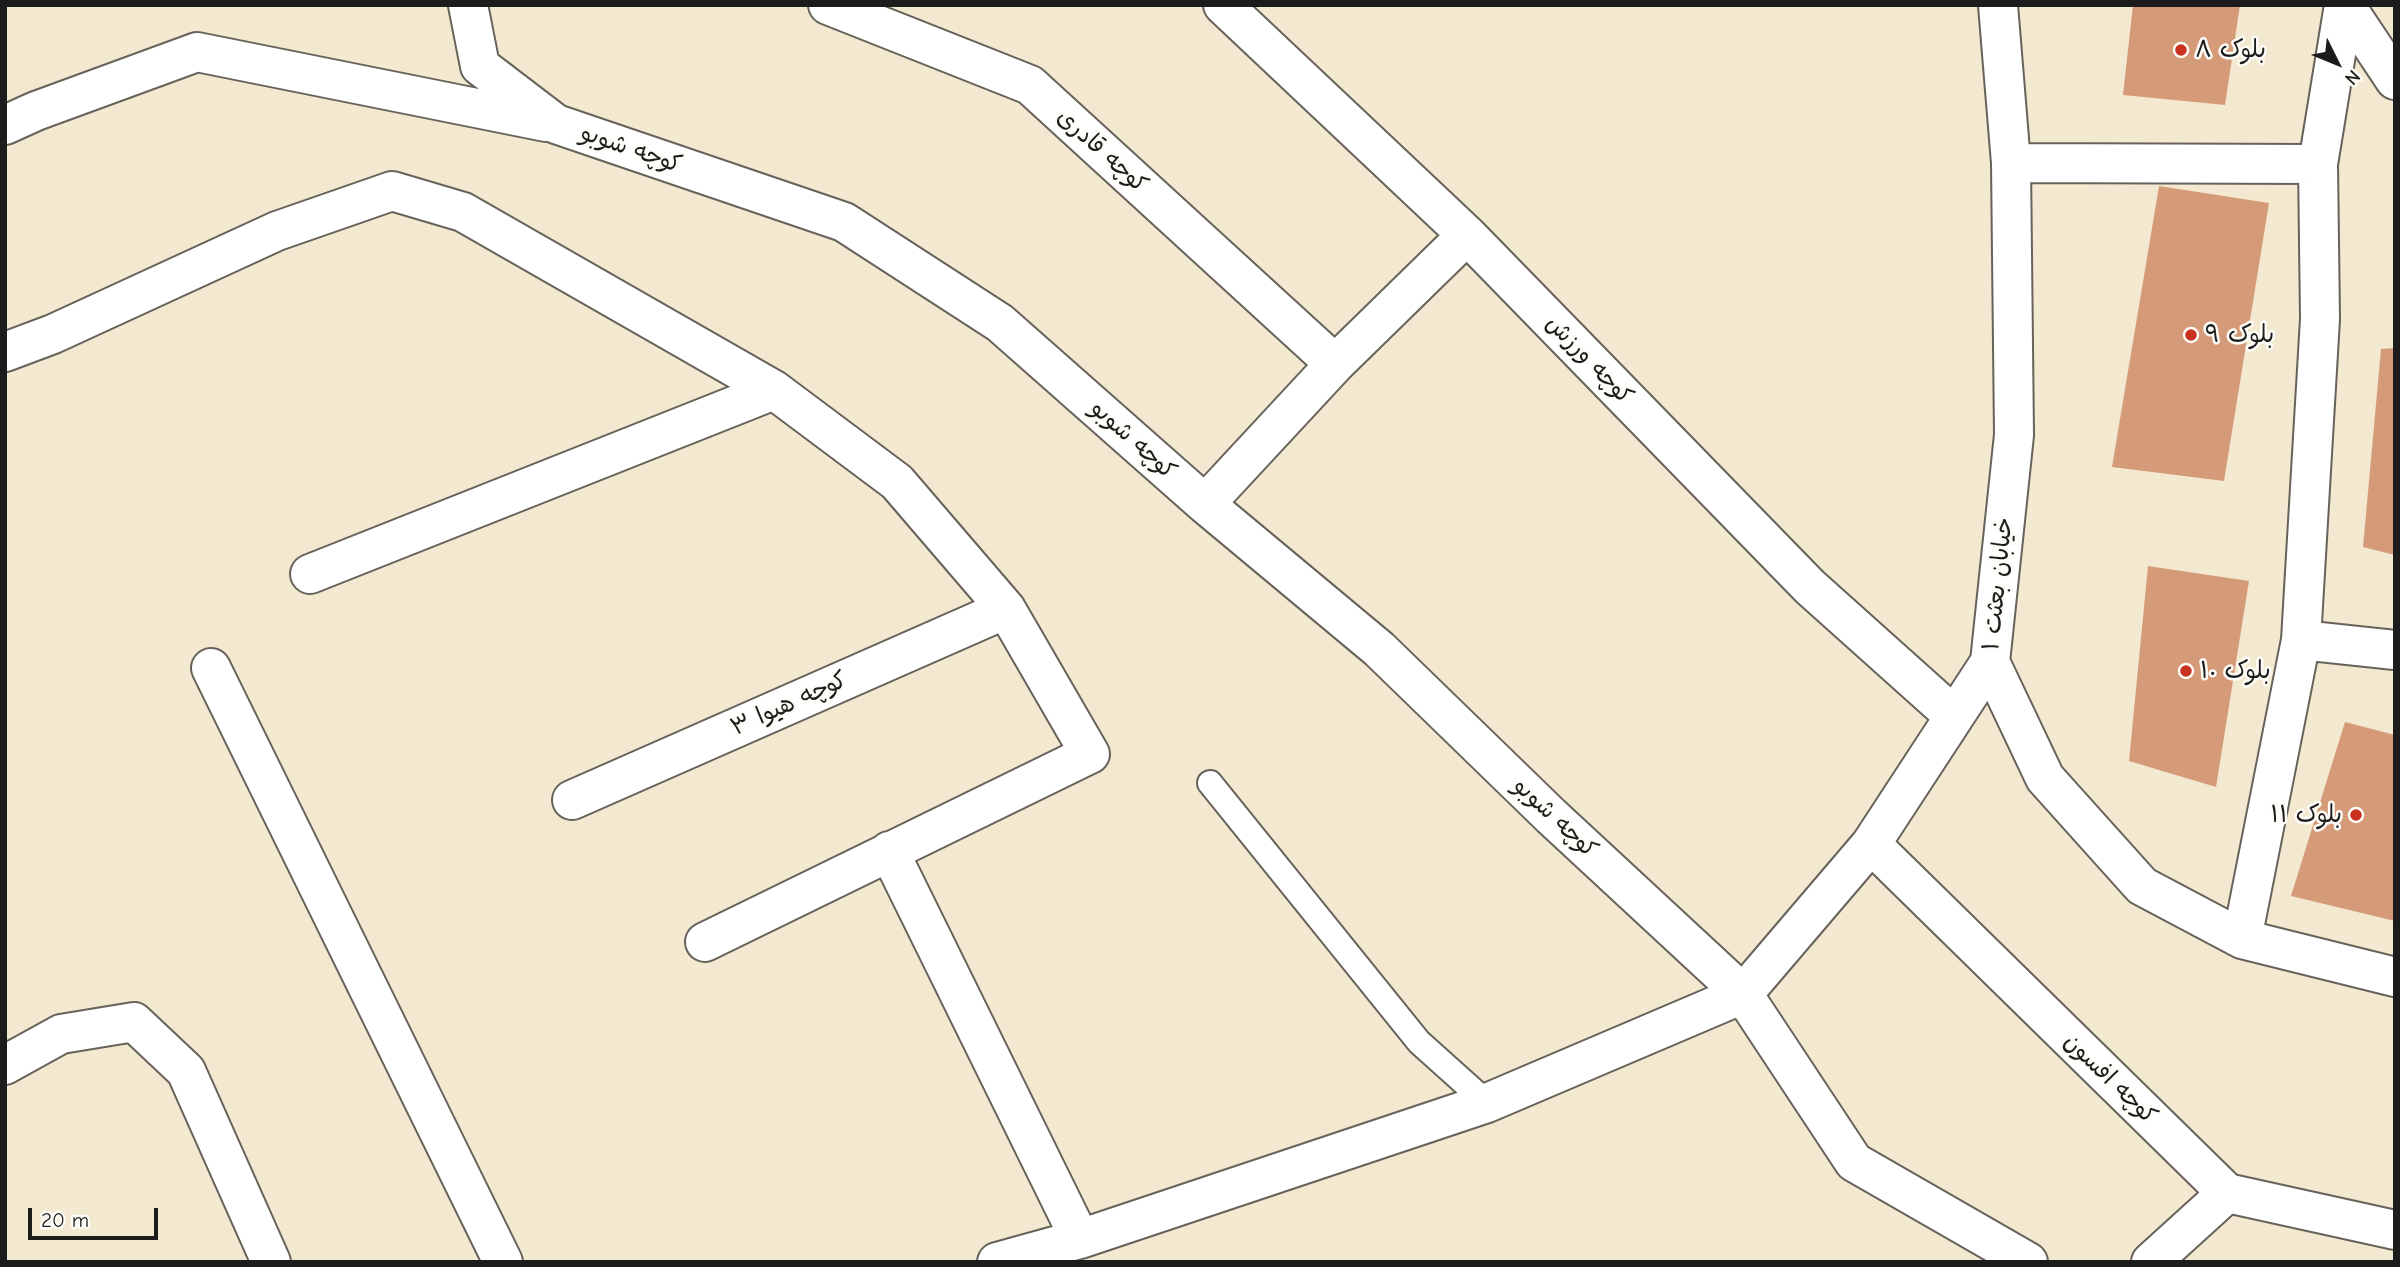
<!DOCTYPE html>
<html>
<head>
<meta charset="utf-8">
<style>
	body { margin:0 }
	#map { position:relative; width:2400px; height:1267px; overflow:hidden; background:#f3e8d0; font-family:"Comic Neue",sans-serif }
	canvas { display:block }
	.frame { position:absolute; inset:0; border:7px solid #1c1c1c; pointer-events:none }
	.north { position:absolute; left:2302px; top:28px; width:70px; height:70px; -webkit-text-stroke:5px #fdfcf7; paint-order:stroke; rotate:133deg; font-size:19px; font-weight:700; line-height:28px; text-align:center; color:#1c1c1c }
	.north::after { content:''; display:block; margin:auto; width:24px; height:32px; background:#1c1c1c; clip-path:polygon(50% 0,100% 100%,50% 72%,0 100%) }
	.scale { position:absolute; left:28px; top:1208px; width:130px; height:32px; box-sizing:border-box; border:4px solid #1c1c1c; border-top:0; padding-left:9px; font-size:21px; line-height:24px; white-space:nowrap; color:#1c1c1c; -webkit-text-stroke:5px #fdfcf7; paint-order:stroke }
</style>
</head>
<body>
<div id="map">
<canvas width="2400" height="1267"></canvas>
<div class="frame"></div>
<div class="north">N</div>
<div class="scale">20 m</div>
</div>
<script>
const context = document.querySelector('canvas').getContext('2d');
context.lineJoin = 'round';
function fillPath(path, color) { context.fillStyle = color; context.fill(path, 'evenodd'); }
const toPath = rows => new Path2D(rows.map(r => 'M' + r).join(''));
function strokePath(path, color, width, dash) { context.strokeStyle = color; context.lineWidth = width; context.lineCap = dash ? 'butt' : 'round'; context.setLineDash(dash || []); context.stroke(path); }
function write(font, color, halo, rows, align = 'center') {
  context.font = font + ' "Comic Neue","Playpen Sans Arabic",sans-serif'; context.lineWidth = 5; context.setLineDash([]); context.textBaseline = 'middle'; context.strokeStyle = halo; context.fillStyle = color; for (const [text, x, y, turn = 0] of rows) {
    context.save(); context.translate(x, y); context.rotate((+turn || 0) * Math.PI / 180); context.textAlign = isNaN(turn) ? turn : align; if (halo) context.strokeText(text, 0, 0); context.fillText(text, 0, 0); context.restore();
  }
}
fillPath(toPath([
	[2133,5,2240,5,2225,105,2123,95],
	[2159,186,2269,203,2224,481,2112,467],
	[2395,348,2395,555,2363,547,2381,349],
	[2148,566,2249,581,2216,787,2129,761],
	[2345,722,2395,735,2395,921,2291,896]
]), '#d59b79');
const lane = toPath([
	[1210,783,1419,1042,1487,1103]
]);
const street = toPath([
	[468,5,480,66,556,124,844,222,1000,323,1205,504,1379,649,1551,816,1743,994,1854,1162,2028,1262],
	[828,5,1030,85,1335,364],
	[1223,5,1467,235,1810,587,1954,716],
	[1998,5,2011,163,2014,435,1990,662,2045,778,2142,886,2242,939,2395,977],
	[2345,5,2395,80],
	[5,125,36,111,197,52,546,122],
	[2011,163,2318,164],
	[5,352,53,334,277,231,392,191,463,212,774,390,897,482,1006,609,1090,754,705,942],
	[1205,504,1335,364,1467,235],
	[310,574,774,390],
	[2301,640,2395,650],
	[211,668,503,1262],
	[572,800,1006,609],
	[1871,844,2227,1193,2395,1230],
	[889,851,1080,1239],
	[2242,939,2301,640,2320,319,2318,164,2344,5],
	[5,1065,61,1034,134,1022,186,1071,271,1262],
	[997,1262,1080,1239,1487,1103,1743,994,1871,844,1990,662],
	[2151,1262,2227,1193]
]);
strokePath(lane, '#67635b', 28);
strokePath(street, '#67635b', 42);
strokePath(lane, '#fff', 24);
strokePath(street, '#fff', 38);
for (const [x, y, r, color] of [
	[2181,50,7,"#c8321e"],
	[2191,335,7,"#c8321e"],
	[2186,671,7,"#c8321e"],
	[2356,815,7,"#c8321e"]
]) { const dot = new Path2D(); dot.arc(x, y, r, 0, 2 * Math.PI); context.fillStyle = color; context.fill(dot); strokePath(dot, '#fdfcf7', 2.5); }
write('24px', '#1c1c1c', '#fdfcf7', [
	["بلوک ۸",2195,50],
	["بلوک ۹",2205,335],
	["بلوک ۱۰",2200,671],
	["بلوک ۱۱",2342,815,"right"]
], 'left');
write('24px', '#1c1c1c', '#fdfcf7', [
	["کوچه شوبو",631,149,19],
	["کوچه قادری",1102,151,42],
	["کوچه ورزش",1589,360,46],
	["کوچه شوبو",1133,440,42],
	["خیابان بعثت ۱",1998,584,-84],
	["کوچه هیوا ۳",789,704,-24],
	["کوچه شوبو",1555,818,43],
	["کوچه افسون",2110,1079,44]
]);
</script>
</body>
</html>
